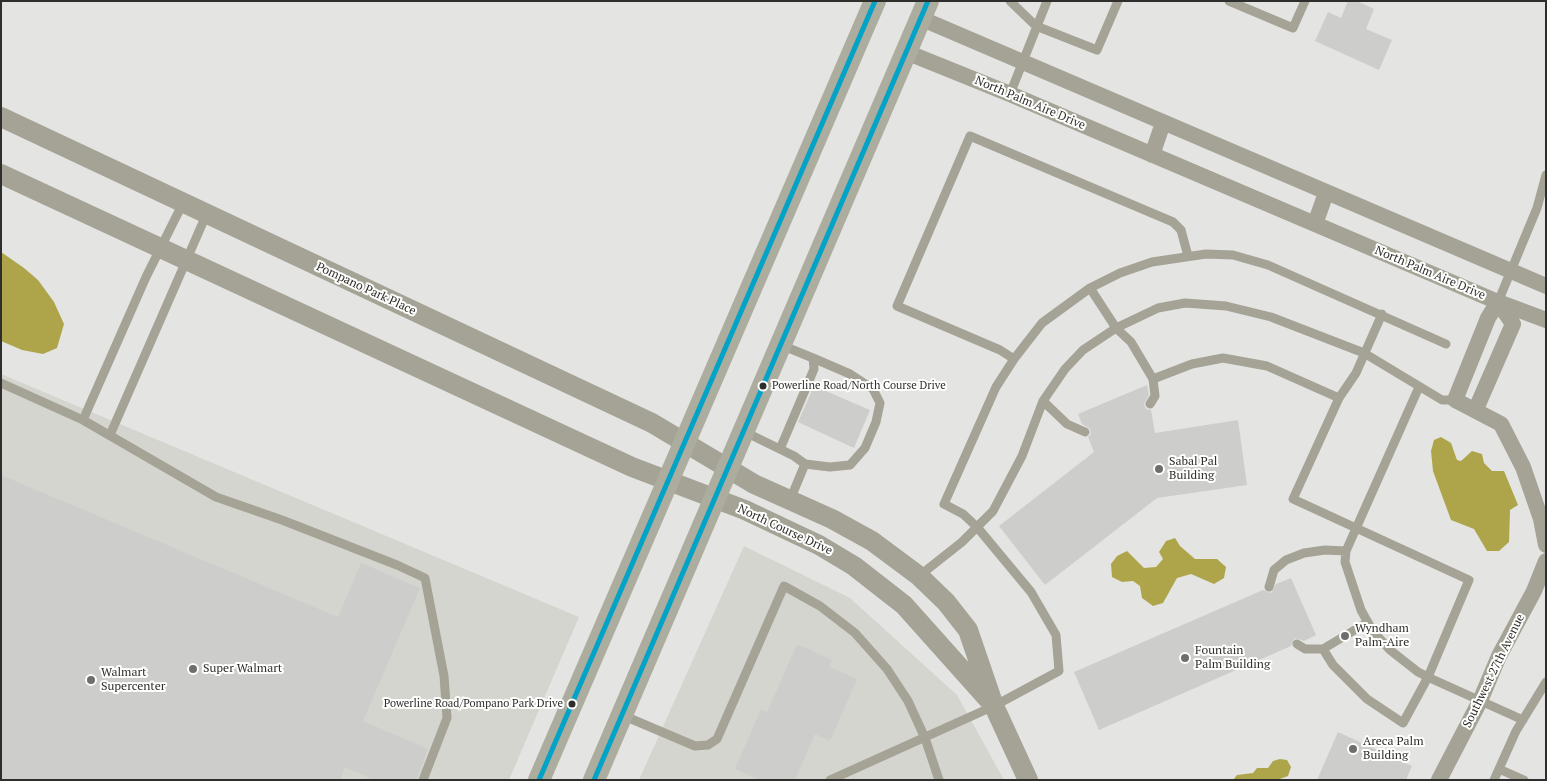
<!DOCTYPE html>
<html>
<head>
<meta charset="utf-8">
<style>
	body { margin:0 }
	#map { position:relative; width:1547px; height:781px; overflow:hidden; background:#e4e4e2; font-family:"PT Serif",serif }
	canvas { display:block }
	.frame { position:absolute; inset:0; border:2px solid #2e2e2d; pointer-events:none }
</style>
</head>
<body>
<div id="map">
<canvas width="1547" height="781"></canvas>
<div class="frame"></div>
</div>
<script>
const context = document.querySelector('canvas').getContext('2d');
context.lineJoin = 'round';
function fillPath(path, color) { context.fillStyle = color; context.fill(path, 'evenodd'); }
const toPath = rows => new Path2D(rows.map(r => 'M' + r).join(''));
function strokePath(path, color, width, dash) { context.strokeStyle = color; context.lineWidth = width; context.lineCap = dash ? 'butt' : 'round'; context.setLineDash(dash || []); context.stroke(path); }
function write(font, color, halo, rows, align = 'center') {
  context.font = font + ' "PT Serif",serif'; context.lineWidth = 4; context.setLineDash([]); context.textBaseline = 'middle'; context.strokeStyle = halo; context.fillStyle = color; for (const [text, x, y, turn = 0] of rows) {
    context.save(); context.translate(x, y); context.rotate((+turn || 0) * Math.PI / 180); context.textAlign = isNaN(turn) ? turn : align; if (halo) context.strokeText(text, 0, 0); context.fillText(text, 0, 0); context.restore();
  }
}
fillPath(toPath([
	[1,374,579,617,509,780,1,780],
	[744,546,850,598,957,695,1004,780,639,780]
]), '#d5d5cf');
fillPath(toPath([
	[1,252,24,268,38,280,54,302,64,324,57,348,43,354,22,350,1,341],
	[1441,437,1451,443,1457,460,1461,461,1472,451,1482,454,1484,463,1492,471,1504,471,1518,505,1510,510,1509,542,1499,551,1487,551,1474,529,1451,520,1433,471,1431,451,1434,440],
	[1175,538,1180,546,1195,559,1217,559,1226,567,1224,578,1214,584,1191,574,1177,578,1163,603,1153,606,1142,598,1140,586,1133,581,1122,582,1112,577,1111,564,1117,556,1127,551,1144,568,1156,567,1163,559,1159,552,1166,541],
	[1280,759,1287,760,1291,767,1288,776,1277,780,1233,780,1237,775,1253,773,1257,768,1268,768,1273,761]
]), '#aea54b');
fillPath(toPath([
	[1348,1,1357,1,1374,9,1366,29,1392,40,1379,70,1315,41,1328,12,1341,18],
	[1147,385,1149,395,1144,404,1146,409,1151,410,1155,433,1238,420,1247,485,1157,498,1045,585,999,526,1094,452,1088,437,1091,434,1090,429,1082,424,1078,414],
	[814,386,870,410,854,448,798,422],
	[1,475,338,617,361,563,420,588,363,721,428,749,416,780,374,780,345,767,340,780,1,780],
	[1291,578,1316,635,1304,641,1295,638,1291,646,1099,730,1074,672,1263,590,1271,593,1276,584],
	[797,644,832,660,829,667,857,679,830,741,815,734,795,780,759,780,735,769,761,709,767,712],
	[1338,732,1412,766,1406,780,1317,780]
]), '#cdcdcb');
strokePath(toPath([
	[1010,1,1036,26,1097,50,1118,1],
	[1229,1,1293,28,1305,1],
	[1010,94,1047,1],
	[1498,302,1537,208,1546,175],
	[1014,359,1000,350,897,306,970,136,1173,222,1181,230,1188,256],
	[1,383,83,420,216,497,282,520,397,565,425,578,444,676,447,718,423,780],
	[1419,387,1346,551,1345,562,1361,610,1372,630,1390,650,1418,672,1432,679,1523,720],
	[1339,398,1356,373,1382,314],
	[1150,404,1155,396,1153,379],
	[83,420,146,277,183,203],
	[743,431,794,456,805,464,790,500],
	[1085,432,1067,424,1043,401,1065,369,1083,350,1116,328,1158,308,1185,303,1226,306,1271,317,1364,353,1442,400,1455,400],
	[110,435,207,213],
	[780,449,814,369,813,358,781,345],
	[805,464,830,467,850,465,865,448,876,422,880,403,873,389,850,374,813,358],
	[919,576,962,542,993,511,1022,456,1043,401],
	[1269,587,1274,570,1286,560,1304,553,1325,550,1346,551],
	[1297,644,1305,649,1323,649,1368,622],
	[1323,649,1333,665,1367,699,1403,723,1428,677,1469,580,1293,499,1339,398,1267,366,1223,358,1192,364,1153,379,1131,342,1116,328,1090,288,1120,273,1152,262,1206,254,1233,255,1268,265,1446,344],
	[622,715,695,746,708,745,717,739,784,586,820,606,855,633,887,669,908,701,925,738,939,780],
	[1499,769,1524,780],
	[830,780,994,706,1059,671,1056,635,1031,592,977,527,963,514,944,504,996,387,1014,359,1042,323,1090,288],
	[1494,780,1516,731,1546,682]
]), '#a5a396', 9);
strokePath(toPath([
	[920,18,1546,286],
	[906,52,1010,94,1498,302,1546,320],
	[1152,155,1163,123],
	[1315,224,1326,193],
	[1476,409,1513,324,1498,302,1488,318,1455,400,1501,424,1523,467,1541,519,1546,545],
	[1439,780,1480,701,1499,656,1534,591,1546,561]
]), '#a5a396', 16);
strokePath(toPath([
	[1,117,652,423,754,484,832,519,872,541,919,576,946,602,968,630,994,706,1028,780],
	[1,174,632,467,745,510,819,545,854,566,904,605,988,699]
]), '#a5a396', 20);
strokePath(toPath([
	[539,780,875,1],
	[594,780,928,1]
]), '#adad9f', 22);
strokePath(toPath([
	[539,780,875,1],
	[594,780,928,1]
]), '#02a3c6', 5);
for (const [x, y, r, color] of [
	[763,386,4.5,"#2e2e2d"],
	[1159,469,5,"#6e6e6c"],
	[1345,636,5,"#6e6e6c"],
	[1185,658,5,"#6e6e6c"],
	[193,669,5,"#6e6e6c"],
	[91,680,5,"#6e6e6c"],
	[572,704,4.5,"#2e2e2d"],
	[1353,749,5,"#6e6e6c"]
]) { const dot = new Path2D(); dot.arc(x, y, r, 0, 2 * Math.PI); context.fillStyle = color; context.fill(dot); strokePath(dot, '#fffffe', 2); }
write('11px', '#2e2e2d', '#fffffe', [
	["Powerline Road/North Course Drive",772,386],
	["Powerline Road/Pompano Park Drive",563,704,"right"]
], 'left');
write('12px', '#2e2e2d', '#fffffe', [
	["North Palm Aire Drive",1030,103,23],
	["North Palm Aire Drive",1430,273,23],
	["Pompano Park Place",366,289,25],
	["North Course Drive",785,530,25],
	["Southwest 27th Avenue",1494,671,-64]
]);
write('12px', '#2e2e2d', '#fffffe', [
	["Sabal Pal",1169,462],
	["Building",1169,476],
	["Wyndham",1355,629],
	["Palm-Aire",1355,643],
	["Fountain",1195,651],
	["Palm Building",1195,665],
	["Super Walmart",203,669],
	["Walmart",101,673],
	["Supercenter",101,687],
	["Areca Palm",1363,742],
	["Building",1363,756]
], 'left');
</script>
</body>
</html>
